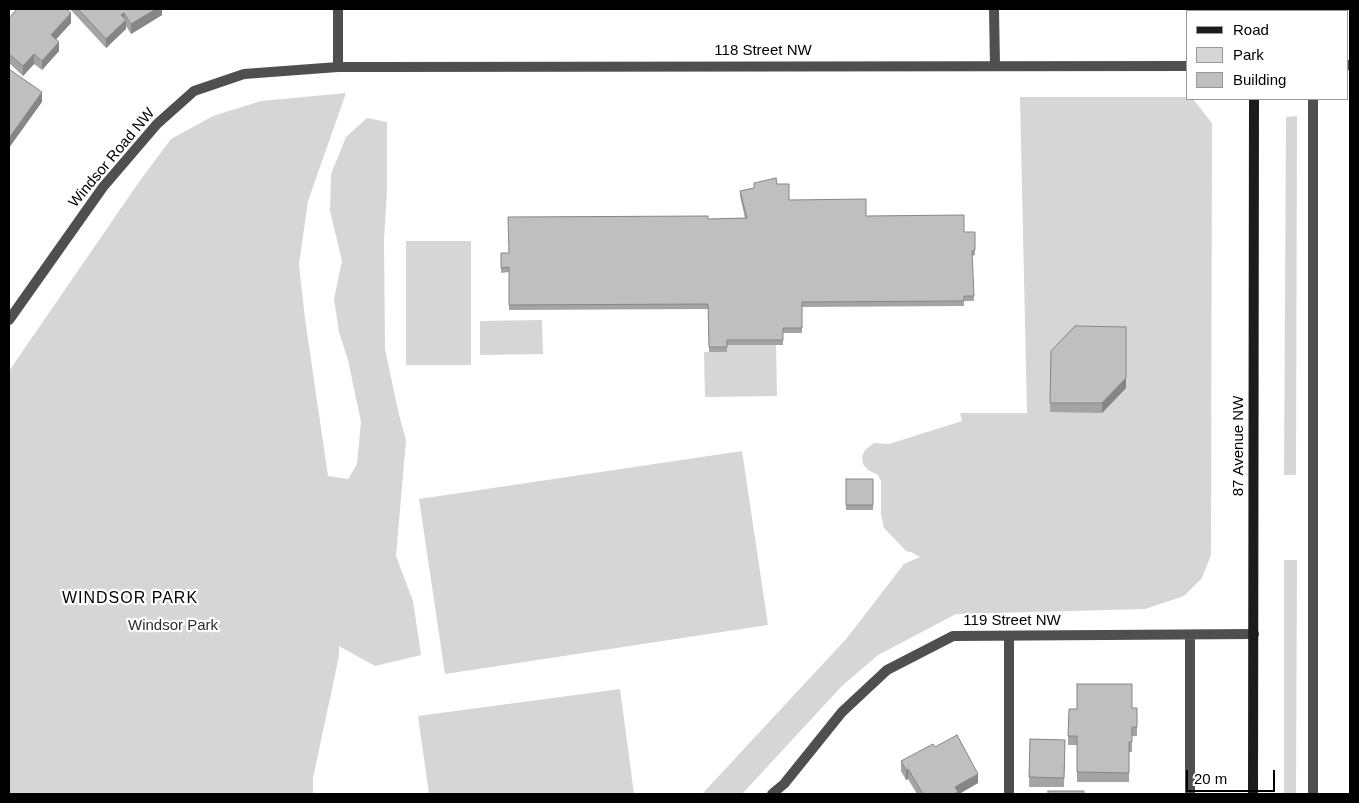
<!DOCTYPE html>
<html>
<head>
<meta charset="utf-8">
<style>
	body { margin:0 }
	#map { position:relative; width:1359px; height:803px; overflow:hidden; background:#fff; font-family:Arial,sans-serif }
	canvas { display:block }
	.frame { position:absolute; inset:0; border:10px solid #000; pointer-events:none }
	.legend { position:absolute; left:1186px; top:10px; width:162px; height:90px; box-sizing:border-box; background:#fff; border:1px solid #999; margin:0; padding:6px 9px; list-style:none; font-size:15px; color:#000 }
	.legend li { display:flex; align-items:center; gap:10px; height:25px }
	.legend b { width:25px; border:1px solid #999 }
	.scale { position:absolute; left:1186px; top:770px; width:89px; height:22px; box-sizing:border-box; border:2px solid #000; border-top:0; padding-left:6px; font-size:15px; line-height:18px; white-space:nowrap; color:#000; -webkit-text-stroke:4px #fff; paint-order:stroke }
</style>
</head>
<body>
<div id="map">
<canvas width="1359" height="803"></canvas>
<div class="frame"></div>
<ul class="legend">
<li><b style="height:6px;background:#1c1c1c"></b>Road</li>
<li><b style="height:14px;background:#d6d6d6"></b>Park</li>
<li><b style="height:14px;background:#bfbfbf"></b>Building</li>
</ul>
<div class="scale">20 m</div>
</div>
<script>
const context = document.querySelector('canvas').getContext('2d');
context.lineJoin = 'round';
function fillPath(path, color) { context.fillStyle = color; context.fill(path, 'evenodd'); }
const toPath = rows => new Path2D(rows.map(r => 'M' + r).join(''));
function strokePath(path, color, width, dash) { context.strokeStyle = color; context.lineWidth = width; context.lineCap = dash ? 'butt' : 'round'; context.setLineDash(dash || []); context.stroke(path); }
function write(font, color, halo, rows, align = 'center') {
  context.font = font + ' Arial,sans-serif'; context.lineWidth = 4.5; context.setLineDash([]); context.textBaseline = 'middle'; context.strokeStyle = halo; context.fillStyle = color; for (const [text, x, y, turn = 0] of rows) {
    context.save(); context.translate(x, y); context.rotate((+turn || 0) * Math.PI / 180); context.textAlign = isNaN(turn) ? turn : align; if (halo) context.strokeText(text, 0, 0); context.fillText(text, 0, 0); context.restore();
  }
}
fillPath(toPath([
	[346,93,308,201,299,264,305,319,328,476,348,479,357,464,361,422,348,360,339,332,334,299,342,261,330,211,331,174,346,137,367,118,387,122,387,191,384,240,385,349,399,415,406,440,396,556,413,601,421,655,375,666,339,646,339,656,313,778,313,794,9,794,9,371,139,182,171,139,213,116,261,101],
	[1020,97,1188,97,1188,99,1193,99,1212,123,1211,555,1202,578,1184,596,1145,609,956,614,878,655,842,686,742,794,702,794,847,638,904,564,920,557,911,552,906,551,884,528,881,514,881,481,878,475,868,470,863,464,862,457,865,450,874,443,889,444,962,421,960,413,1027,413],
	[1297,116,1296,475,1284,475,1286,117],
	[406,241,471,241,471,365,406,365],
	[542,320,543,354,480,355,480,321],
	[776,344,777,396,705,397,704,352,727,352,727,345],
	[742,451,768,625,445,674,419,499],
	[1284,560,1297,560,1296,794,1284,794],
	[620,689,634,794,429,794,418,716]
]), '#d6d6d6');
strokePath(toPath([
	[994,9,995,66],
	[1009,794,1009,637]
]), '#4f4f4f', 10);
strokePath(toPath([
	[338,9,338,67],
	[1314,11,1314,9],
	[1348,65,1350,65],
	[9,320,103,187,157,124,194,91,244,74,338,67,371,67,1188,66],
	[772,794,784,784,842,712,887,670,953,636,1254,634],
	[1190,794,1190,635],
	[1313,794,1313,99]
]), '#4f4f4f', 10);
strokePath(toPath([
	[1255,11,1255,9],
	[1253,794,1254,99]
]), '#1c1c1c', 10);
fillPath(toPath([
	[17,9,66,9,71,23,56,39,59,51,42,70,34,64,23,76,9,63,9,18],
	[70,9,162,9,162,15,131,34,126,26,126,29,106,48],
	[754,183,777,184,789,200,866,216,964,232,975,232,975,255,972,256,974,301,964,301,964,306,802,307,802,333,783,333,783,345,727,345,727,352,709,352,708,309,509,310,509,272,501,273,501,258,509,253,708,219,745,218,740,196,740,191,754,188],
	[1051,351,1126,388,1102,413,1050,412],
	[846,479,873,479,873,510,846,510],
	[1132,708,1137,708,1137,736,1132,736,1132,752,1129,752,1129,782,1077,782,1077,745,1068,745,1068,736],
	[1030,739,1065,740,1064,787,1029,787],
	[935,747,978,783,959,794,917,794,908,779,906,780,901,771,901,761]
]), '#a4a4a4');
fillPath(toPath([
	[156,9,162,9,162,15,131,34,131,24],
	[71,13,71,23,51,45,51,35],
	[124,13,124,22,126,20,126,29,106,48,106,39,121,15],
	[59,42,59,51,42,70,42,61],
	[34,54,34,64,23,76,23,66],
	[42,92,42,102,9,148,9,138],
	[1126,327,1126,388,1102,413,1102,403],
	[908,769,908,779,906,780,906,770],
	[978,774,978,783,959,794,954,794,955,787]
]), '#868686');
const building = toPath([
	[17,9,66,9,71,13,51,35,59,42,42,61,34,54,23,66,9,54,9,18,17,9],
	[78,9,156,9,131,24,124,13,121,15,126,20,106,39,78,9],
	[9,69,42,92,9,138,9,69],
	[776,178,777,184,789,184,789,200,866,199,866,216,964,215,964,232,975,232,975,250,972,251,974,296,964,296,964,301,802,302,802,328,783,328,783,340,727,340,727,347,709,347,708,304,509,305,509,267,501,268,501,253,509,253,508,217,708,216,708,219,747,218,740,191,754,188,754,183,776,178],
	[1075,326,1126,327,1126,378,1102,403,1050,403,1051,351,1075,326],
	[846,479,873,479,873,505,846,505,846,479],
	[1077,684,1132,684,1132,708,1137,708,1137,727,1132,727,1132,742,1129,742,1129,773,1077,772,1077,736,1068,736,1069,709,1077,709,1077,684],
	[957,735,978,774,955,787,958,792,954,794,923,794,908,769,906,770,901,761,933,744,935,747,957,735],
	[1030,739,1065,740,1064,778,1029,777,1030,739],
	[1048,791,1084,791,1084,794,1048,794,1048,791]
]);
fillPath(building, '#bfbfbf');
strokePath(building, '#868686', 1);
write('15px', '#000', '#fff', [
	["118 Street NW",763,51],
	["Windsor Road NW",112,158,-50],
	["87 Avenue NW",1239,446,-90],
	["119 Street NW",1012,621]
]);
write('15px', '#2d2d2d', '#fff', [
	["Windsor Park",173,626]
]);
context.letterSpacing = '1px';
write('16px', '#000', '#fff', [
	["WINDSOR PARK",130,599]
]);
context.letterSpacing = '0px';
</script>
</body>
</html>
